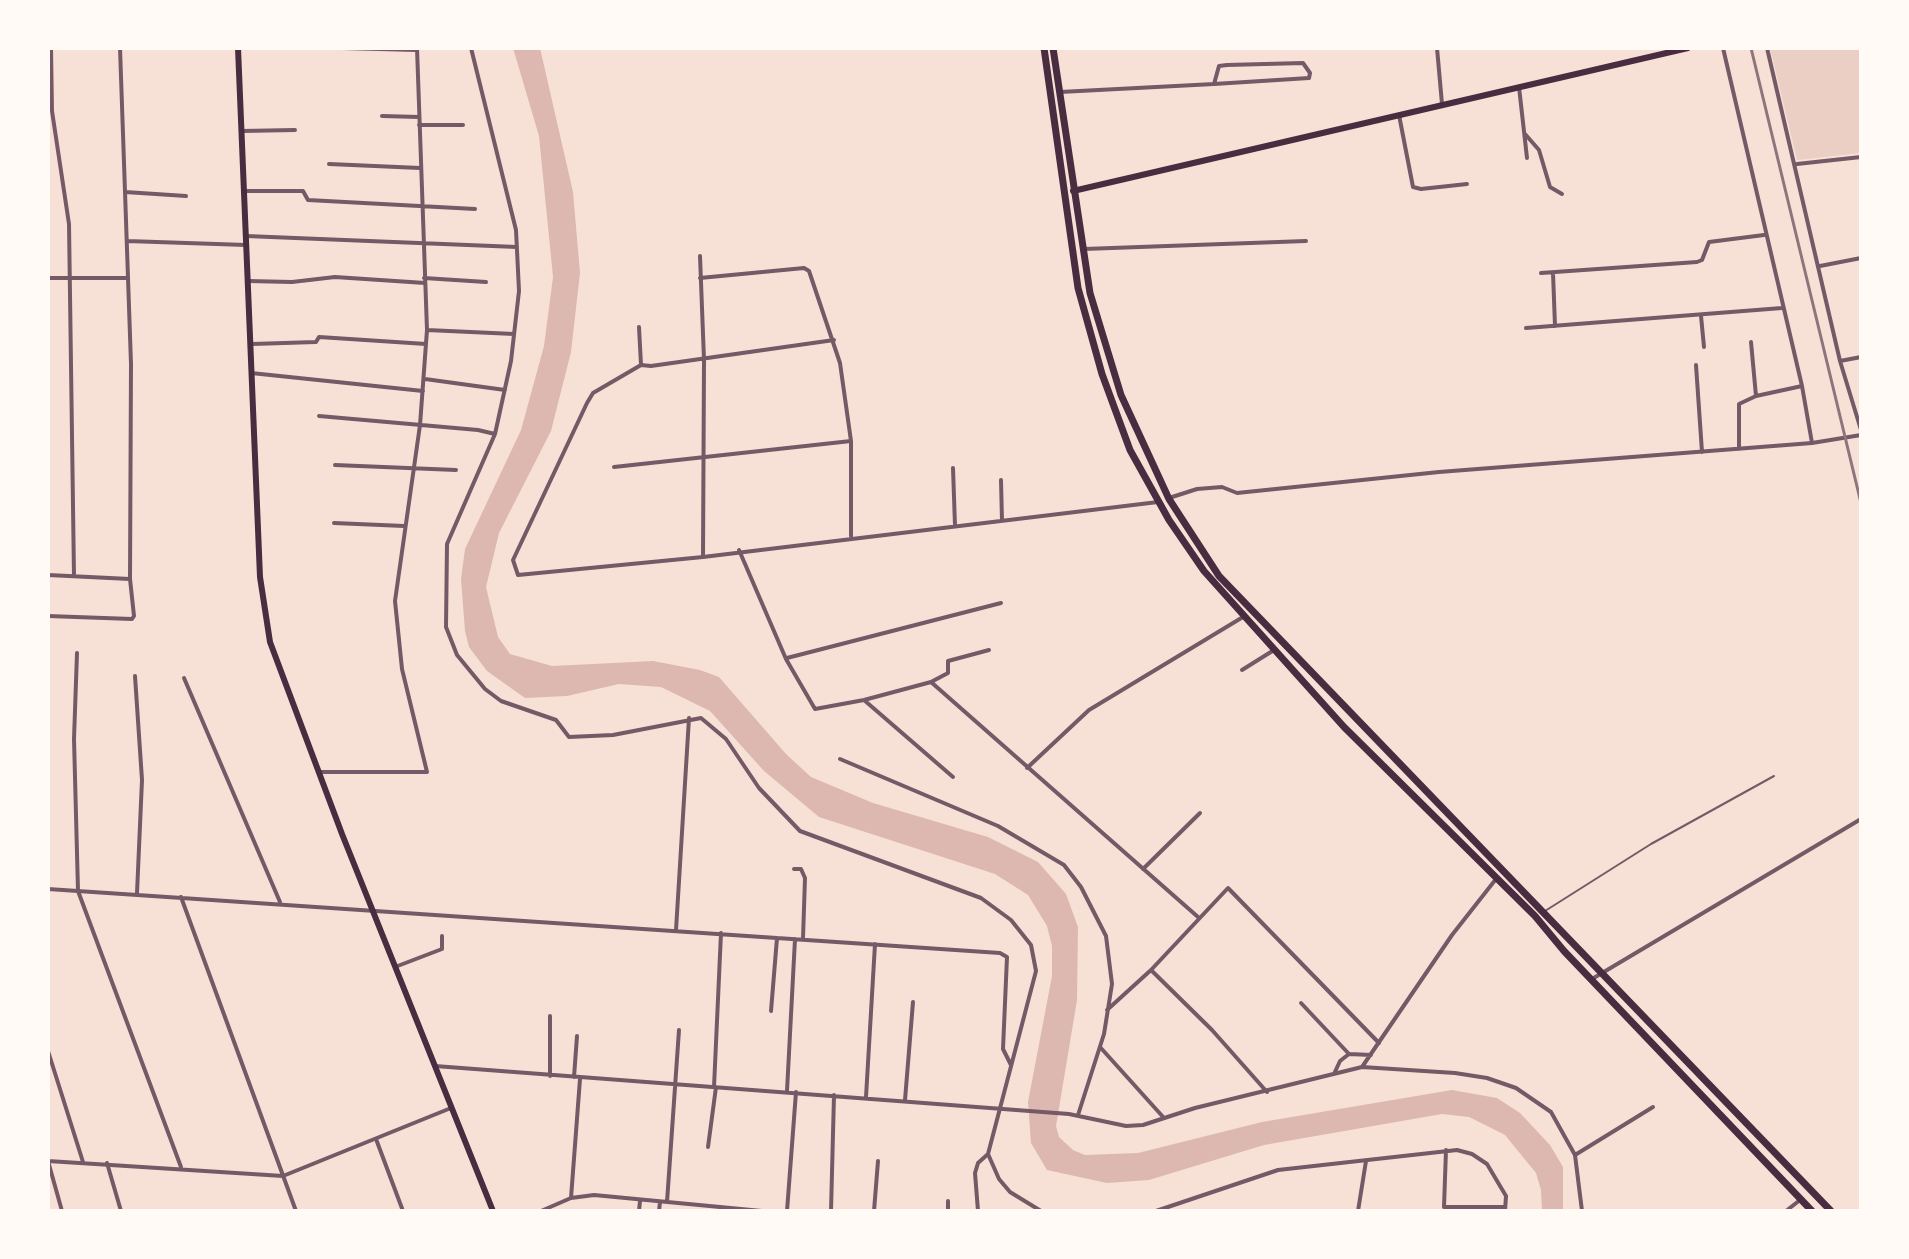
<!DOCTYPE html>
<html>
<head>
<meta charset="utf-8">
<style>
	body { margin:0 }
	#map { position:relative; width:1909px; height:1259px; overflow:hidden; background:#f7e1d7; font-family:Lora,serif }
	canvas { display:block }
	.frame { position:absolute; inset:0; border:50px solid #fffaf5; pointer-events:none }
</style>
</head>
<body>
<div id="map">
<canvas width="1909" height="1259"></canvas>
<div class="frame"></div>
</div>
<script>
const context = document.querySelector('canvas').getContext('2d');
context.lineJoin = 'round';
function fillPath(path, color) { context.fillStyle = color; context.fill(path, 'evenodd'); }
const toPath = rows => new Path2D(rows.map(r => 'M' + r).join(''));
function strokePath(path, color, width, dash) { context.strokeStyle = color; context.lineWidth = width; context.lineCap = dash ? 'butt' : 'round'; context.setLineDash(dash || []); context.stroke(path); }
fillPath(toPath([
	[1770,48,1861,48,1861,153,1797,160]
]), '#ebcfc5');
fillPath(toPath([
	[513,48,540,48,573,192,580,273,571,352,551,431,499,533,486,587,498,637,510,654,552,666,653,661,700,670,719,677,786,754,811,777,873,803,988,837,1038,862,1066,894,1078,927,1077,1000,1056,1126,1059,1137,1073,1150,1085,1155,1138,1153,1262,1122,1452,1090,1497,1098,1520,1113,1550,1145,1563,1167,1563,1211,1542,1211,1541,1190,1536,1173,1505,1135,1469,1117,1442,1114,1264,1145,1149,1180,1107,1183,1047,1170,1031,1143,1028,1102,1052,976,1052,946,1047,926,1028,895,995,874,819,817,764,771,710,711,661,687,619,684,567,696,525,698,487,671,469,647,465,631,461,579,465,549,521,430,544,346,553,277,539,136]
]), '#dcb8b0');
strokePath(toPath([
	[1545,911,1651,844,1774,776]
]), '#755966', 2);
strokePath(toPath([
	[51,48,52,111,69,224,74,576],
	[342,48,416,50],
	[471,48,516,230,519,291,511,361,495,434,447,544,446,627,457,655,485,689,501,701,556,720,569,737,613,735,701,718,726,739,759,788,800,831,981,898,1011,920,1031,945,1036,971,988,1154,999,1179,1010,1192,1041,1211],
	[1437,48,1442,104],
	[1723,48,1802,386,1812,443],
	[1767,48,1840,361,1861,430],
	[1519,87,1527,158],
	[1060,92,1214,84,1309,78,1310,73,1303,63,1227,65,1219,66,1214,84],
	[1399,115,1413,187,1421,189,1467,184],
	[382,116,419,117],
	[419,125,463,125],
	[242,131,295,130],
	[1525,134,1539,150,1550,187,1562,194],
	[329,164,420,168],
	[1797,164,1861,157],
	[244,191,303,191,308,200,475,209],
	[125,192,186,196],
	[246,236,517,247],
	[127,241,246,245],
	[1084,249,1306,241],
	[700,256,704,360,703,557],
	[1820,266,1861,258],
	[1541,273,1697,262,1702,260,1709,242,1764,235],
	[1553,273,1555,326],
	[48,278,127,278],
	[424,278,486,282],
	[700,278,804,268,809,271,840,363,851,441,851,536],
	[248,281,292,282,335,277,425,283],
	[1701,316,1704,347],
	[639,327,641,365,651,366,834,340],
	[1526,328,1782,308],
	[427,330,514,334],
	[252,344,316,342,319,337,426,344],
	[1840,361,1861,357],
	[641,365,593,393,587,403,513,560,518,575,703,557,1158,502],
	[1696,365,1702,452],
	[251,373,423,391],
	[425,379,505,390],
	[1756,396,1802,386],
	[319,416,478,430,495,434],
	[1739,449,1739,404,1756,396,1751,342],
	[335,465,456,470],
	[614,467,851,441],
	[953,468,955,526],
	[1001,480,1002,521],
	[1169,498,1197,489,1222,487,1237,493,1439,472,1812,443,1861,435],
	[334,523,404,526],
	[739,550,786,659,815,709,864,700,931,682,948,673,948,661,989,650],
	[48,575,130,579],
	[48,616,132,619,134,616,130,579,131,364,120,48],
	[77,653,74,739,78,891,181,1167],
	[787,658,1001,603],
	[1242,670,1274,650],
	[135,676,142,780,137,893],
	[184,678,280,902],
	[931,682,1198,917],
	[864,700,953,777],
	[840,759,998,826,1064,865,1081,887,1106,936,1112,984,1104,1034,1078,1115],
	[1027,768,1089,710,1243,617],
	[319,772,427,772,402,669,395,601,420,425,427,330,417,48],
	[794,869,801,869,805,878,803,938],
	[1143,869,1200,813],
	[48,889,1000,953,1007,957,1003,1049,1011,1065],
	[181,897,296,1211],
	[676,930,689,718],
	[395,967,442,949,442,936],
	[1151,970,1212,1030,1267,1092],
	[1592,979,1861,819],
	[1301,1003,1349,1054],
	[1107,1010,1151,970,1228,888,1379,1043],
	[771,1011,777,938],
	[1100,1047,1164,1118],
	[48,1051,83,1162],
	[435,1066,1069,1114,1126,1126,1143,1125,1195,1108,1362,1067,1455,1073,1487,1078,1516,1088,1551,1112,1575,1155,1582,1211],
	[1362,1067,1452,935,1496,879],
	[1334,1074,1340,1061,1349,1054,1371,1055],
	[550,1076,550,1016],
	[574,1077,577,1036],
	[714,1087,721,933],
	[787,1091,795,939],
	[866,1097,875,944],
	[905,1100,913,1002],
	[376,1139,403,1211],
	[708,1147,716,1087],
	[1446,1150,1444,1207,1505,1207],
	[1575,1155,1653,1107],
	[48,1161,283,1176,451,1108],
	[48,1161,62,1211],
	[107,1163,121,1211],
	[571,1198,580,1079],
	[667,1202,679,1030],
	[541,1211,571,1198,594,1195,762,1211],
	[639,1211,640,1201],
	[659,1211,660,1202],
	[787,1211,796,1092],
	[831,1211,834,1095],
	[874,1211,878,1161],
	[948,1211,948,1201],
	[978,1211,975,1173,978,1163,988,1154],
	[1156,1211,1278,1170,1457,1150,1472,1154,1487,1164,1506,1196,1505,1211],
	[1358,1211,1366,1161],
	[1786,1211,1800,1200]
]), '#755966', 4);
strokePath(toPath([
	[1073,191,1688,48]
]), '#4a2c40', 6);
strokePath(toPath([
	[238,48,260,577,270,642,342,834,493,1211]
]), '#4a2c40', 6);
strokePath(toPath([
	[1044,48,1078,288,1102,374,1130,450,1169,520,1204,571,1344,727,1535,916,1564,951,1812,1211],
	[1053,48,1090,293,1121,395,1169,499,1219,576,1831,1211]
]), '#4a2c40', 7);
strokePath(toPath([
	[1751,48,1861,503]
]), '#8f747c', 3);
</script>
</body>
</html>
